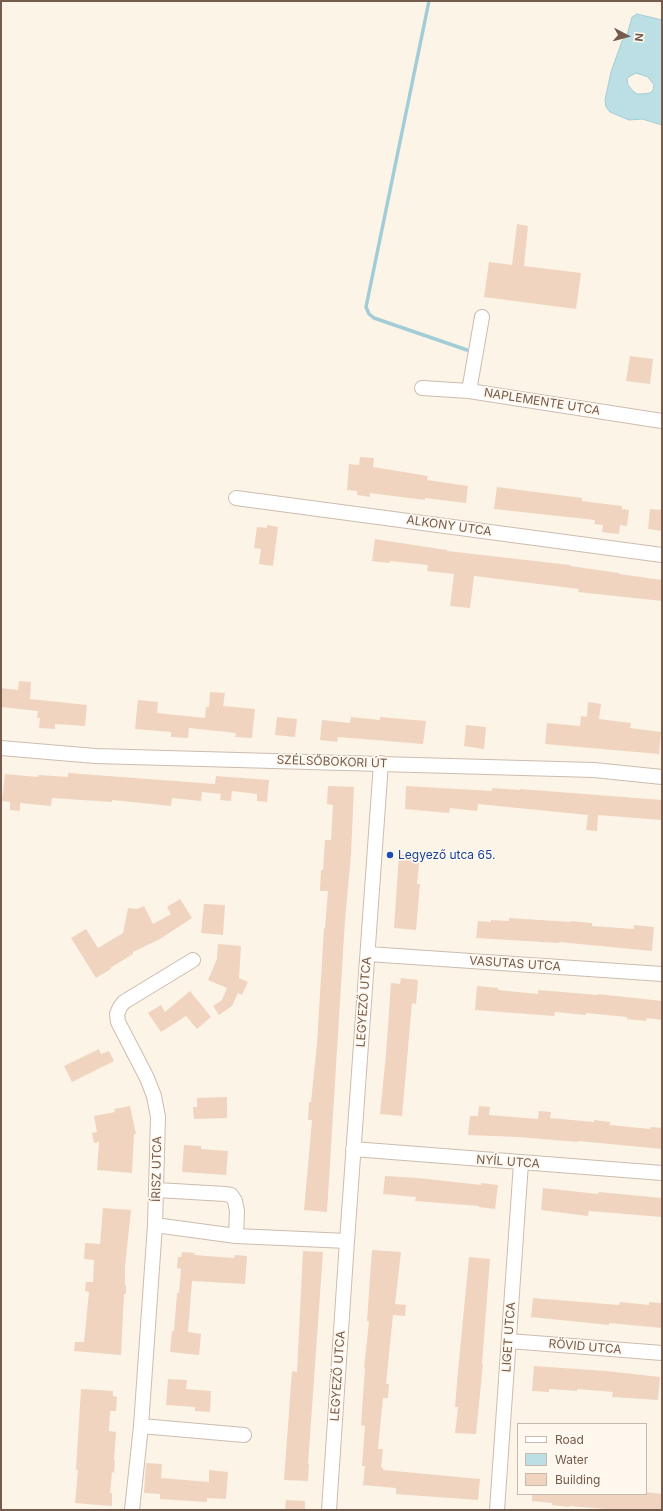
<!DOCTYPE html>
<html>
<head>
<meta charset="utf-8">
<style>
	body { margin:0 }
	#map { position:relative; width:663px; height:1511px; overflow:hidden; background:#fcf4e7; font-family:Inter,sans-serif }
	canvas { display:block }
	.frame { position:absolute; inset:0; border:2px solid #755b4c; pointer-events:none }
	.legend { position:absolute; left:517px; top:1423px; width:130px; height:72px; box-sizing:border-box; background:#fef8ee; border:1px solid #c7b9ad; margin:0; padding:5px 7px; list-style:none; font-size:12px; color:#755b4c }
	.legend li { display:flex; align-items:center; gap:8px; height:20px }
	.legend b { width:20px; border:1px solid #c7b9ad }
	.north { position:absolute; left:607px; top:16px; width:40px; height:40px; -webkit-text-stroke:3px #fef8ee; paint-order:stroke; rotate:96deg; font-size:11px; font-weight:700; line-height:16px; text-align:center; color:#755b4c }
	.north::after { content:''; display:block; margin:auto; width:14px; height:18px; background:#755b4c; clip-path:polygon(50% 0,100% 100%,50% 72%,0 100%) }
</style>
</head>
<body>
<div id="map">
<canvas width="663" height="1511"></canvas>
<div class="frame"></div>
<ul class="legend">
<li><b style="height:5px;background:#fff"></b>Road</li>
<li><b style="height:11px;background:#bcdee5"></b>Water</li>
<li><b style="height:11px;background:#f0d4c0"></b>Building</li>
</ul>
<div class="north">N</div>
</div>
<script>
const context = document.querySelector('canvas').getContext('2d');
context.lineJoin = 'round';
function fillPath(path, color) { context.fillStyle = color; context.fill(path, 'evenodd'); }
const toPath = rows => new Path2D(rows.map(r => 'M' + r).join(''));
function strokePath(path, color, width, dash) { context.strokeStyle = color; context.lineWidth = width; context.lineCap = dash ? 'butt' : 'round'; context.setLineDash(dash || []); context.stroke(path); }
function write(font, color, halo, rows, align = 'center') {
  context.font = font + ' Inter,sans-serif'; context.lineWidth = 3.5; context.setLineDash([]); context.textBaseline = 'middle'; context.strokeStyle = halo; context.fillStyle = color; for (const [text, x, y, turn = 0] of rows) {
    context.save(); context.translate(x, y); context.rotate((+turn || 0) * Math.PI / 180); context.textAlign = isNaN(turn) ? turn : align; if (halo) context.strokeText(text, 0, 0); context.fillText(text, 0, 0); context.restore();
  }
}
const water = toPath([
	[637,14,662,20,662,125,642,119,629,120,610,112,606,107,605,100,611,72,622,41,627,35,632,17,637,14],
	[636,73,648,77,654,85,653,90,650,93,642,94,637,94,633,91,628,85,627,78,636,73]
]);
fillPath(water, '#bcdee5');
strokePath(water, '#a3cdd6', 1);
strokePath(toPath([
	[429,1,366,307,369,314,374,318,467,350]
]), '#a3cdd6', 3.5);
fillPath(toPath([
	[517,224,528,226,524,266,581,273,576,309,484,297,489,262,512,265],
	[630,356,653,359,650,384,626,381],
	[360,457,374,458,373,467,428,476,427,480,468,486,466,503,425,498,425,500,370,493,370,497,357,495,357,491,347,490,349,464,359,465],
	[497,487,582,498,582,501,622,506,622,509,629,510,627,526,620,525,619,534,609,533,602,532,603,525,594,524,595,520,494,509],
	[650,509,662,510,662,531,648,529],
	[267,525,278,527,273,566,259,564,261,549,254,548,257,527,267,528],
	[375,539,420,546,447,550,447,551,570,565,570,566,619,573,619,574,662,580,662,601,578,592,579,589,474,576,470,608,450,606,454,574,427,571,428,565,390,561,389,563,372,561],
	[19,681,31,682,30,699,87,705,85,726,55,724,55,729,39,728,40,718,37,718,38,711,1,707,1,688,18,690],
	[210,692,225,693,223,706,255,709,252,738,235,737,236,733,189,728,188,738,171,737,171,732,135,729,138,700,158,702,157,713,205,718,206,707,209,707],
	[588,702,601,704,599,719,631,723,630,728,661,732,659,754,545,744,547,723,580,726,581,716,587,717],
	[277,717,297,719,295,737,275,735],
	[351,717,380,720,380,717,426,721,423,744,338,737,337,742,320,740,322,720,350,723],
	[466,725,486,727,484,749,464,746],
	[68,773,215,784,216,776,269,780,267,802,257,801,257,794,232,791,231,801,220,800,221,794,202,792,201,801,172,798,171,806,112,800,112,802,52,798,51,806,20,803,20,811,10,810,10,802,2,801,5,774,38,777,38,775,68,777],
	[328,786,354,787,351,855,345,920,327,1212,304,1210,312,1120,308,1120,309,1102,311,1102,317,1044,324,928,325,928,328,891,320,891,321,870,323,870,325,840,331,840,333,805,327,804],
	[406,786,492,791,492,788,520,790,520,789,662,800,662,820,598,815,597,831,586,830,588,815,478,804,477,811,450,808,449,813,405,809],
	[399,854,420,856,417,884,420,884,416,930,394,928],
	[180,899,192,918,160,939,133,952,133,954,110,968,111,969,96,978,71,938,86,929,98,948,123,933,128,908,137,909,144,906,153,924,171,914,167,907],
	[204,904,225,905,223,935,201,933],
	[509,918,571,922,571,921,592,923,592,926,634,929,634,925,654,927,652,951,559,942,559,943,476,938,478,921,491,922,491,920,509,921],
	[218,944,241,946,239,978,248,982,242,995,238,993,232,1006,219,1015,213,1006,222,1000,227,988,208,980,217,959],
	[401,978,418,980,416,1004,412,1003,402,1116,380,1114,386,1054,391,983,400,984],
	[477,986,498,988,498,990,538,994,538,990,598,995,598,994,662,1001,662,1020,647,1018,646,1021,627,1019,627,1017,586,1013,586,1015,555,1012,554,1016,475,1010],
	[190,991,211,1017,197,1029,186,1016,161,1032,148,1013,161,1005,165,1012],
	[99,1049,101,1054,109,1051,114,1061,72,1082,64,1066],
	[227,1097,227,1118,194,1119,193,1107,197,1107,197,1098],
	[130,1106,136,1134,134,1134,132,1173,97,1170,99,1142,94,1143,92,1133,97,1132,94,1116,115,1112,114,1109],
	[479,1106,490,1107,489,1115,538,1119,539,1111,551,1112,550,1118,594,1122,594,1120,610,1122,610,1125,650,1129,651,1127,662,1128,662,1149,578,1141,578,1142,518,1137,468,1135,470,1116,478,1116],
	[184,1145,201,1146,201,1149,228,1151,226,1175,182,1172],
	[385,1176,418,1178,481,1185,481,1183,498,1185,495,1209,479,1207,479,1206,415,1201,416,1197,383,1194],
	[543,1188,598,1194,599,1192,662,1198,662,1217,589,1211,588,1216,541,1210],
	[103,1208,131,1210,125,1267,125,1285,126,1285,126,1294,124,1294,121,1355,74,1351,75,1342,84,1342,89,1292,85,1291,86,1282,93,1282,94,1260,84,1259,85,1243,100,1244],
	[372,1250,401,1252,395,1304,406,1305,405,1316,393,1315,386,1384,389,1384,388,1398,383,1398,378,1449,383,1449,381,1467,383,1468,383,1470,480,1479,478,1500,396,1494,396,1488,363,1485,365,1466,362,1466,365,1426,361,1425,365,1368,364,1368,369,1322,367,1321],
	[303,1251,323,1252,308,1464,309,1464,308,1481,284,1480,292,1371,297,1372],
	[182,1252,195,1253,194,1255,234,1258,235,1255,247,1256,245,1284,192,1281,188,1332,201,1334,199,1355,170,1352,172,1331,174,1331,177,1293,179,1293,181,1269,177,1268,178,1257,181,1257],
	[469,1257,490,1259,482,1364,483,1364,476,1434,455,1433,458,1407,455,1407,458,1371],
	[533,1298,619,1305,620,1302,649,1305,649,1302,662,1303,662,1328,609,1323,609,1325,531,1317],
	[534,1366,606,1371,660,1377,658,1400,612,1397,613,1392,577,1389,577,1391,549,1389,549,1392,532,1391],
	[168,1379,187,1380,186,1389,211,1391,210,1412,195,1411,195,1407,166,1405],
	[81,1389,113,1391,113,1396,117,1397,116,1411,110,1411,109,1431,116,1432,114,1460,115,1460,114,1473,112,1472,110,1493,112,1493,112,1506,75,1503,78,1470,76,1470],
	[146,1463,162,1464,161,1478,209,1482,209,1470,228,1472,226,1499,207,1498,207,1502,191,1501,160,1499,160,1494,144,1493],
	[646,1492,662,1494,662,1510,620,1510,569,1506,569,1507,552,1505,552,1503,532,1501,532,1494,646,1494],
	[286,1500,305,1501,305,1510,285,1510]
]), '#f0d4c0');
const minor = toPath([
	[422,388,469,391,662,421],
	[469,391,482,317],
	[236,498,662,555],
	[1,748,95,756,594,770,662,777],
	[368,954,662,974],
	[353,1149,662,1173],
	[157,1190,225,1194,231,1195,235,1201,237,1211,236,1236],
	[155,1225,236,1236,347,1241],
	[509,1341,662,1353],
	[141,1426,244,1435],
	[132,1510,141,1426,155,1225,158,1117,154,1096,147,1078,118,1022,117,1014,120,1007,124,1002,193,960],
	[329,1510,347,1241,381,763],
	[497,1510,521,1163]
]);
strokePath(minor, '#cdbcae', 16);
strokePath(minor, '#fff', 14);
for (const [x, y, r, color] of [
	[390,855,4,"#1a4fb4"]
]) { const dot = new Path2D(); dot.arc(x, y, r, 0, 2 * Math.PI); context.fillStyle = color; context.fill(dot); strokePath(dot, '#fef8ee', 1.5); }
write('12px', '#755b4c', '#fef8ee', [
	["NAPLEMENTE UTCA",542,402,9],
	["ALKONY UTCA",449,526,8],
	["SZÉLSŐBOKORI ÚT",332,762,2],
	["VASUTAS UTCA",515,964,4],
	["LEGYEZŐ UTCA",364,1002,-86],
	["NYÍL UTCA",508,1162,4],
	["ÍRISZ UTCA",157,1169,-89],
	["LIGET UTCA",509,1337,-86],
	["RÖVID UTCA",585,1347,5],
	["LEGYEZŐ UTCA",338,1376,-86]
]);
write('12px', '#164399', '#fef8ee', [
	["Legyező utca 65.",398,855]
], 'left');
</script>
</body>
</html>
